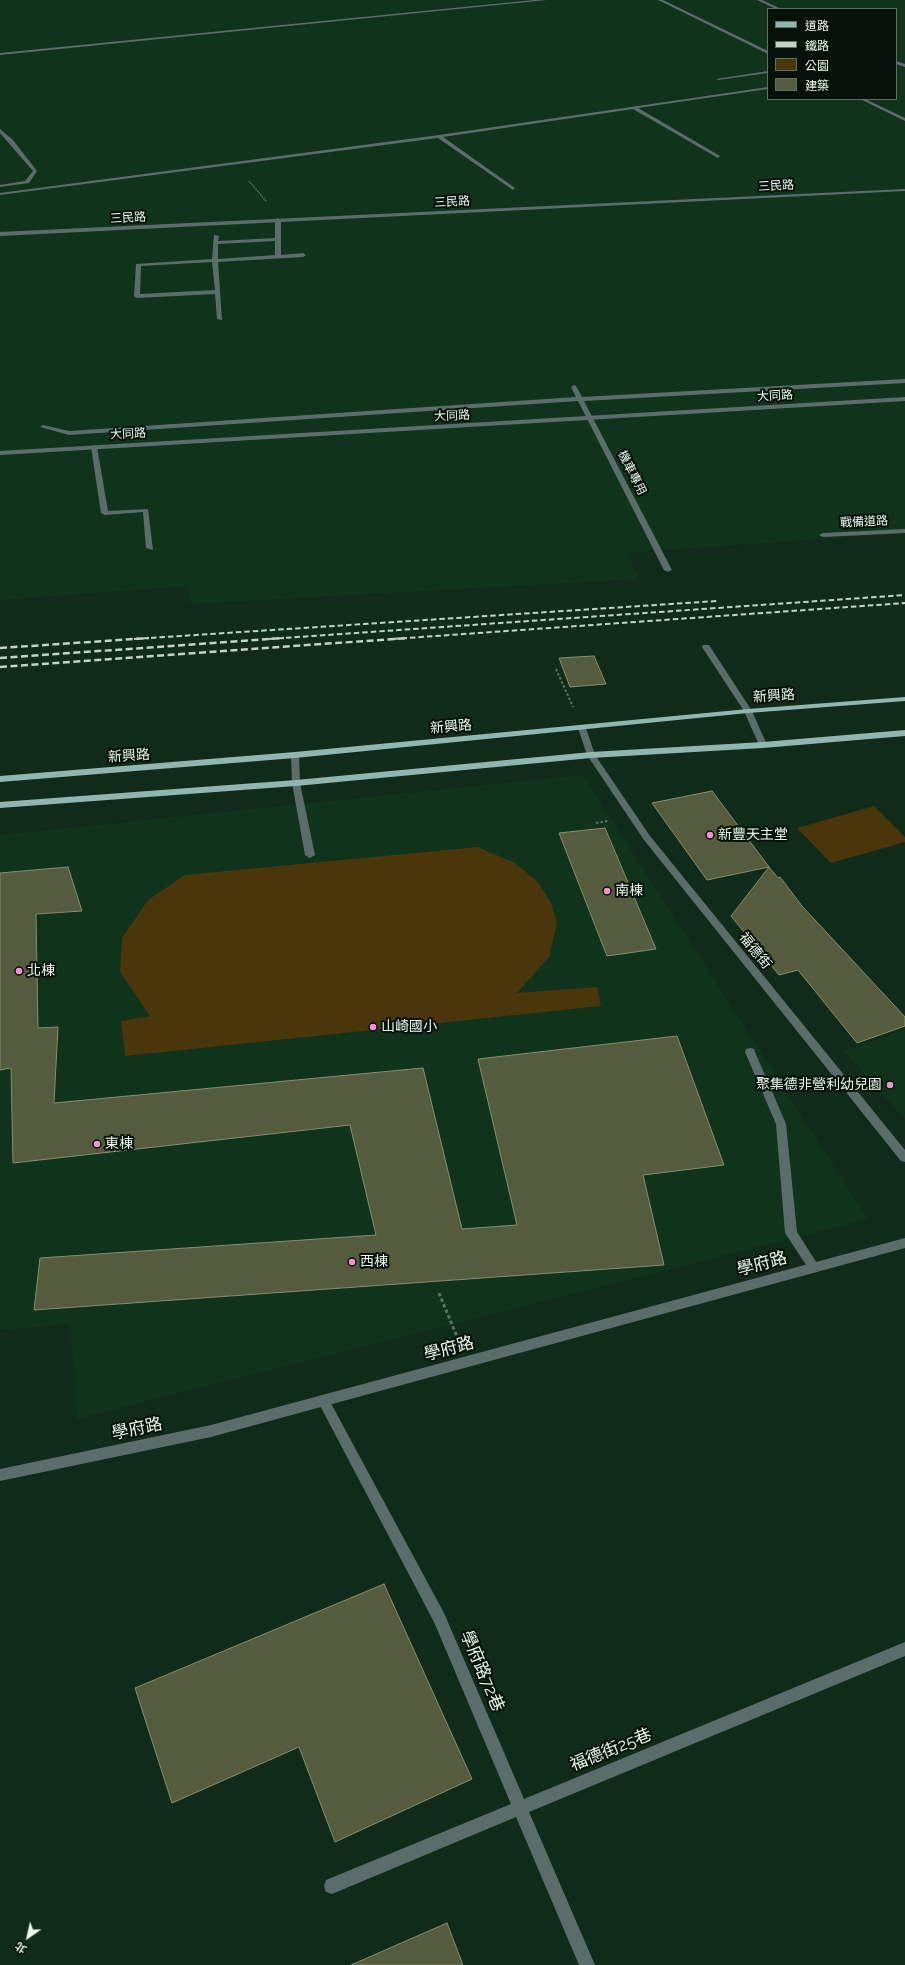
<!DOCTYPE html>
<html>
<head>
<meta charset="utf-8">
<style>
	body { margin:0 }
	#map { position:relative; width:905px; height:1965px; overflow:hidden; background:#102b19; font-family:Raleway,"Noto Sans TC",sans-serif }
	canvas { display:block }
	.legend { position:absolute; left:767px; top:8px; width:130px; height:92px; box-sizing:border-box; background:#061109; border:1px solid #616e64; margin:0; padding:5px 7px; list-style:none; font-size:12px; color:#e9faed }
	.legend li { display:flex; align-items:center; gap:8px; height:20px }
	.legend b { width:20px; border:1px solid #616e64 }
	.north { position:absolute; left:8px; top:1917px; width:40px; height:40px; -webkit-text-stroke:3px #061109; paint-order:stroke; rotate:214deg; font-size:11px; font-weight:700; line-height:16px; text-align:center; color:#e9faed }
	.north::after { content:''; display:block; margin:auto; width:14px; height:18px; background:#e9faed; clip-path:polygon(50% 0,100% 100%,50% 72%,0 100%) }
</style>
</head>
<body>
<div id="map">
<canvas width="905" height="1965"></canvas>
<ul class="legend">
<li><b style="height:5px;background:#90b6b1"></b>道路</li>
<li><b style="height:5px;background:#c1d4c6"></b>鐵路</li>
<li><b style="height:11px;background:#49360b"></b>公園</li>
<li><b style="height:11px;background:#555c3d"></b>建築</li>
</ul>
<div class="north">北</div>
</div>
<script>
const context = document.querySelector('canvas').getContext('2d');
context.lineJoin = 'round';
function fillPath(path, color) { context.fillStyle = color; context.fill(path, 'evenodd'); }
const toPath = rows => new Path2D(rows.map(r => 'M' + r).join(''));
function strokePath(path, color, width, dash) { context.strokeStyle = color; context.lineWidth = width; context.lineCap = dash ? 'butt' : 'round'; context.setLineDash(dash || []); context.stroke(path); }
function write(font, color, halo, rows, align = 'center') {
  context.font = font + ' Raleway,"Noto Sans TC",sans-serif'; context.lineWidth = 4; context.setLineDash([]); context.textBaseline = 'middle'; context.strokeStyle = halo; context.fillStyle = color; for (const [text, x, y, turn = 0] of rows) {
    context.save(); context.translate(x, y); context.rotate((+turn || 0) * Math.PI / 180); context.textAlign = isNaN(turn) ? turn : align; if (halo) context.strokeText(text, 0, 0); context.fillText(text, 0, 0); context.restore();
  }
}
fillPath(toPath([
	[0,0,905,0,905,533,627,553,639,579,190,604,188,586,0,600],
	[768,9,896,9,896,99,768,99],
	[583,775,868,1219,77,1419,70,1324,0,1330,0,835],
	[905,1029,905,1119,844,1051]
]), '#10331c');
fillPath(toPath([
	[874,806,905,837,905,842,831,863,797,828],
	[478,847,515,863,538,882,551,903,557,923,549,957,517,993,597,987,601,1006,125,1056,121,1021,150,1016,120,972,122,938,148,900,185,875]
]), '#49360b');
const building = toPath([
	[594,656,606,684,570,687,559,658,594,656],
	[712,791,769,867,707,880,652,803,712,791],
	[605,828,656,949,607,956,559,833,605,828],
	[68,867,82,911,36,914,38,1028,58,1027,54,1103,423,1068,462,1229,517,1225,478,1059,677,1036,724,1165,643,1175,664,1265,34,1310,40,1258,376,1235,350,1125,13,1163,11,1068,0,1070,0,873,68,867],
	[769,867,778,878,780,877,802,906,905,1017,905,1026,857,1043,798,970,779,975,731,916,769,867],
	[384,1584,472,1779,335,1842,299,1747,172,1803,135,1688,384,1584],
	[447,1923,463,1965,351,1965,447,1923]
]);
fillPath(building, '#555c3d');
strokePath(building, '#878e6d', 1);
strokePath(toPath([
	[249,181,266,201]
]), '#5c7464', 1.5, [1.5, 1]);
strokePath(toPath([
	[556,669,573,707],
	[596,823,608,821]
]), '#5c7464', 2, [2.5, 2]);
strokePath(toPath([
	[439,1293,458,1339]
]), '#5c7464', 3, [3.5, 2.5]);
fillPath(toPath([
	[534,0,547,0,0,55,0,53,534,0],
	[658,0,663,0,768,51,768,54,658,0],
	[768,71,768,73,718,80,716,79,768,71],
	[768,87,768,89,638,108,720,156,718,158,633,109,443,137,515,188,513,190,438,138,0,195,0,193,439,135,768,87],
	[860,99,865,99,905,118,905,121,860,99],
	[0,129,13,140,37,171,29,183,0,187,0,185,25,181,33,171,0,133,0,129],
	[278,218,281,220,281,255,303,253,306,255,303,257,218,262,222,320,217,319,215,294,137,298,134,296,136,264,212,259,214,235,219,236,218,241,275,238,275,220,278,218],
	[275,241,275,255,218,259,218,244,275,241],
	[212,262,215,290,140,294,141,266,212,262],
	[905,379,905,383,584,401,672,570,668,572,664,570,578,401,69,435,40,427,43,425,69,431,576,397,571,387,574,385,576,386,582,397,905,379],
	[94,445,97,447,108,511,148,509,153,550,146,548,143,512,105,515,101,513,91,447,94,445],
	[703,645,709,645,752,711,767,745,766,747,760,747,759,745,744,711,702,647,703,645],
	[295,752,299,755,300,783,315,855,310,858,305,855,292,783,291,755,295,752],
	[750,1048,754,1049,755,1052,786,1124,797,1232,820,1268,818,1271,814,1273,810,1271,785,1233,776,1124,745,1052,746,1049,750,1048],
	[323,1395,327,1396,444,1613,524,1799,905,1642,905,1656,529,1812,595,1965,579,1965,516,1817,332,1894,326,1892,324,1886,326,1880,511,1804,434,1622,317,1400,319,1396,323,1395]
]), '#5b6d6b');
fillPath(toPath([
	[757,0,762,0,781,9,776,9,757,0],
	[896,61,905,64,905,67,896,64,896,61],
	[905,189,905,191,0,236,0,232,905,189],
	[905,397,905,401,0,455,0,451,905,397],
	[905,529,905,533,823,537,819,535,823,533,905,529],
	[582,725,586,728,595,755,650,836,905,1150,905,1162,901,1161,644,840,587,755,578,728,582,725],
	[905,1238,905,1248,211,1437,0,1481,0,1469,211,1425,905,1238]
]), '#5b6d6b');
fillPath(toPath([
	[905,697,905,701,748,713,295,758,0,782,0,776,295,752,748,709,905,697],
	[905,730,905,736,763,748,591,758,296,786,0,808,0,802,296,780,591,752,763,742,905,730]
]), '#90b6b1');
strokePath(toPath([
	[134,639,717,601],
	[269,639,905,595],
	[393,639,905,603]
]), '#c1d4c6', 2, [5.5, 3]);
strokePath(toPath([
	[0,648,149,638],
	[0,658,284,638],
	[0,667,407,638]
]), '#c1d4c6', 2.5, [7, 3.5]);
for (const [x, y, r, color] of [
	[710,835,4,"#f491d3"],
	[607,891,4,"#f491d3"],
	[19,971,4,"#f491d3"],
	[373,1027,4,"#f491d3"],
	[890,1085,4,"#f491d3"],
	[97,1144,4,"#f491d3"],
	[352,1262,4,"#f491d3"]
]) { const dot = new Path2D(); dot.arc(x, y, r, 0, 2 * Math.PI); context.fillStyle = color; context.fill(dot); strokePath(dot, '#061109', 1.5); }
write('12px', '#e9faed', '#061109', [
	["三民路",776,186,-3],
	["三民路",452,202,-3],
	["三民路",128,218,-3],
	["大同路",775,396,-4],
	["大同路",452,416,-3],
	["大同路",128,434,-3],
	["機車專用",632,473,63],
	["戰備道路",864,522,-3]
]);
write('14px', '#e9faed', '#061109', [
	["新興路",774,696,-4],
	["新興路",451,727,-5],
	["新興路",129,756,-4],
	["福德街",755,951,51]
]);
write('14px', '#e9faed', '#061109', [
	["新豐天主堂",718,835],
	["南棟",615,891],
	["北棟",27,971],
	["山崎國小",381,1027],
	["聚集德非營利幼兒園",882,1085,"right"],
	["東棟",105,1144],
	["西棟",360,1262]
], 'left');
write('17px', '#e9faed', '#061109', [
	["學府路",762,1264,-15],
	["學府路",449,1349,-15],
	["學府路",137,1429,-12],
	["學府路72巷",482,1671,67],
	["福德街25巷",611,1750,-22]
]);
</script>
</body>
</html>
